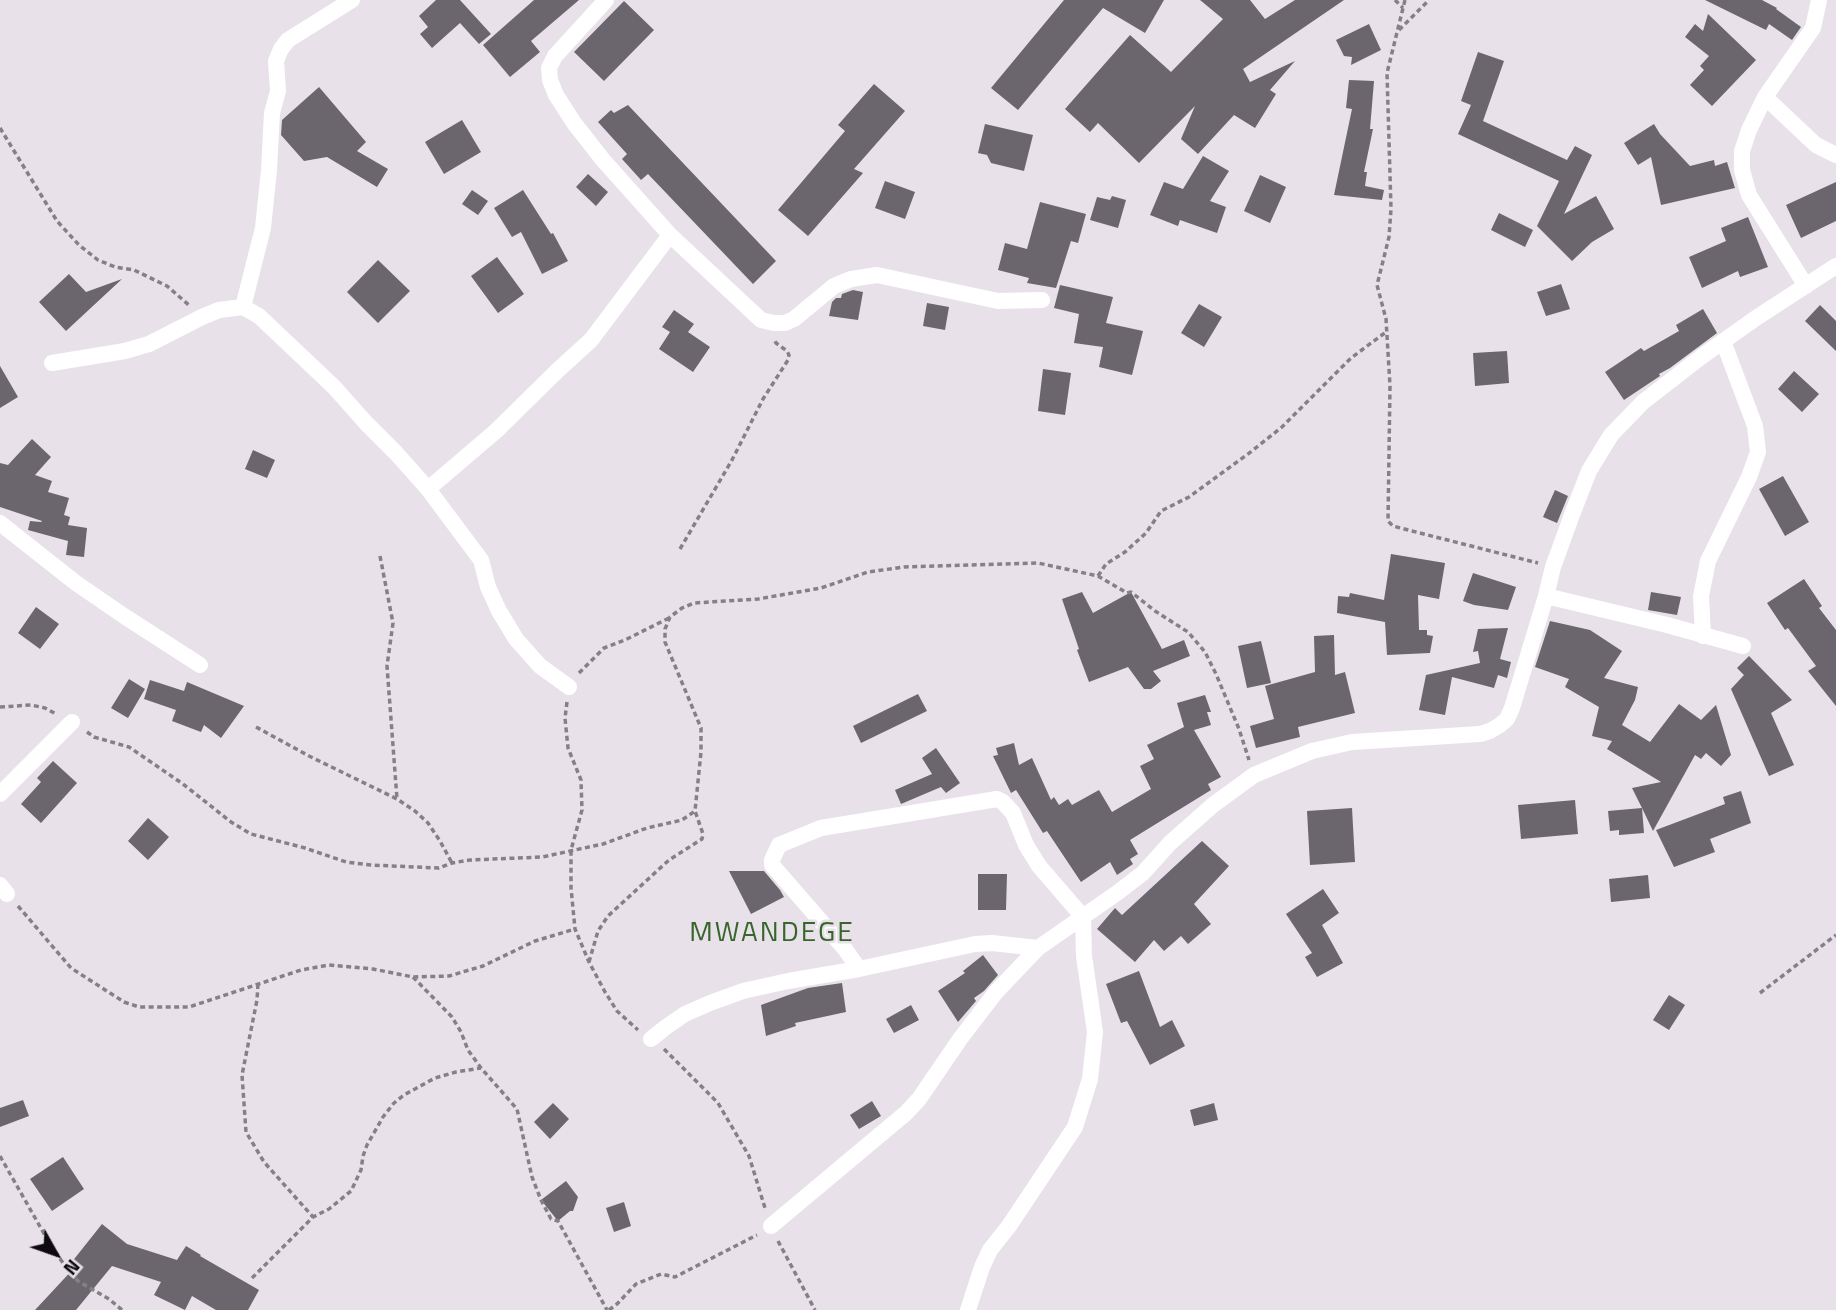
<!DOCTYPE html>
<html>
<head>
<meta charset="utf-8">
<style>
	body { margin:0 }
	#map { position:relative; width:1836px; height:1310px; overflow:hidden; background:#e8e1ea; font-family:"Titillium Web",sans-serif }
	canvas { display:block }
	.north { position:absolute; left:21px; top:1219px; width:70px; height:70px; -webkit-text-stroke:5px #e8e1ea; paint-order:stroke; rotate:130deg; font-size:19px; font-weight:700; line-height:28px; text-align:center; color:#0e0b0e }
	.north::after { content:''; display:block; margin:auto; width:24px; height:32px; background:#0e0b0e; clip-path:polygon(50% 0,100% 100%,50% 72%,0 100%) }
</style>
</head>
<body>
<div id="map">
<canvas width="1836" height="1310"></canvas>
<div class="north">N</div>
</div>
<script>
const context = document.querySelector('canvas').getContext('2d');
context.lineJoin = 'round';
function fillPath(path, color) { context.fillStyle = color; context.fill(path, 'evenodd'); }
const toPath = rows => new Path2D(rows.map(r => 'M' + r).join(''));
function strokePath(path, color, width, dash) { context.strokeStyle = color; context.lineWidth = width; context.lineCap = dash ? 'butt' : 'round'; context.setLineDash(dash || []); context.stroke(path); }
function write(font, color, halo, rows, align = 'center') {
  context.font = font + ' "Titillium Web",sans-serif'; context.lineWidth = 5; context.setLineDash([]); context.textBaseline = 'middle'; context.strokeStyle = halo; context.fillStyle = color; for (const [text, x, y, turn = 0] of rows) {
    context.save(); context.translate(x, y); context.rotate((+turn || 0) * Math.PI / 180); context.textAlign = isNaN(turn) ? turn : align; if (halo) context.strokeText(text, 0, 0); context.fillText(text, 0, 0); context.restore();
  }
}
fillPath(toPath([
	[436,0,460,0,491,34,479,44,460,23,432,48,420,34,428,27,419,16],
	[534,0,579,0,531,41,540,52,510,77,483,45],
	[1064,0,1164,0,1145,33,1103,8,1018,110,991,88],
	[1200,0,1250,0,1265,19,1295,0,1344,0,1243,69,1250,82,1295,61,1270,90,1276,94,1255,128,1234,115,1198,154,1181,139,1195,106,1139,163,1098,123,1090,132,1065,109,1130,35,1171,72,1223,19],
	[1705,0,1762,0,1777,8,1776,9,1801,27,1792,40,1769,24,1766,30],
	[624,1,654,30,604,81,574,52],
	[1708,14,1756,60,1712,106,1690,85,1704,70,1700,66,1709,56,1685,37,1695,24,1703,31],
	[1369,24,1381,50,1351,65,1352,57,1344,56,1336,40],
	[1478,52,1504,61,1483,121,1567,160,1575,146,1592,155,1564,214,1596,196,1614,229,1592,242,1572,261,1537,226,1559,181,1458,134,1471,105,1461,101],
	[1349,80,1374,81,1370,129,1373,129,1364,172,1367,172,1365,186,1384,190,1382,200,1334,195,1352,109,1346,108],
	[874,84,905,111,854,169,863,173,808,236,778,210,845,131,838,125],
	[319,87,366,142,357,151,388,169,377,187,327,157,304,161,281,135,282,120],
	[628,105,776,261,753,284,648,174,641,180,622,159,627,154,598,122,611,110,614,113],
	[462,120,481,152,444,174,425,142],
	[985,124,1033,135,1024,171,991,163,987,155,978,153],
	[1654,124,1660,134,1690,166,1714,160,1715,166,1727,162,1735,188,1661,205,1651,157,1638,165,1624,143],
	[1203,156,1229,171,1210,201,1226,207,1217,233,1180,220,1178,226,1150,215,1164,182,1183,189],
	[588,174,608,192,596,206,576,187],
	[1260,175,1286,187,1270,223,1244,211],
	[885,181,915,192,905,219,875,208],
	[1836,182,1836,221,1801,238,1786,205],
	[472,190,488,201,478,215,462,204],
	[523,190,551,234,553,233,568,261,542,274,521,232,512,237,494,208],
	[1112,196,1126,200,1118,228,1090,220,1097,197,1110,200],
	[1040,202,1086,214,1078,243,1071,241,1056,288,1027,283,1029,278,998,270,1005,243,1027,249],
	[1499,213,1533,230,1525,247,1491,230],
	[1748,217,1768,267,1740,277,1738,271,1702,288,1689,257,1726,241,1721,228],
	[497,257,524,294,498,313,471,276],
	[378,260,410,291,378,323,347,292],
	[69,274,86,292,122,279,66,331,39,302],
	[1561,284,1570,309,1546,316,1537,292],
	[1060,285,1113,297,1106,323,1143,331,1132,375,1099,367,1103,347,1074,343,1079,314,1054,308],
	[853,290,863,292,858,320,829,316,832,302,836,298,841,298,842,294],
	[927,303,949,307,945,330,923,326],
	[1199,304,1222,317,1204,347,1181,333],
	[1820,305,1836,321,1836,351,1805,321],
	[1703,309,1717,333,1670,368,1659,374,1660,376,1624,400,1605,372,1641,348,1644,351,1679,331,1676,325],
	[674,310,694,324,688,332,710,347,693,372,659,349,670,332,662,327],
	[1507,351,1509,383,1475,386,1473,353],
	[0,366,18,397,0,408],
	[1043,369,1071,373,1065,415,1038,411],
	[1794,371,1819,394,1802,412,1778,389],
	[32,439,51,457,35,475,52,481,48,492,69,498,64,515,70,517,68,525,87,528,84,557,66,555,68,541,28,530,30,521,41,522,42,521,0,507,0,463,8,465],
	[253,450,275,460,267,478,245,469],
	[1783,476,1809,522,1785,536,1759,489],
	[1555,490,1568,496,1557,523,1543,517],
	[1391,554,1445,563,1439,599,1418,595,1419,630,1427,630,1427,635,1433,636,1430,653,1387,655,1385,622,1337,613,1338,596,1349,597,1350,593,1384,600],
	[1473,573,1516,587,1508,610,1474,605,1463,601],
	[1804,579,1822,606,1819,608,1836,630,1836,706,1808,671,1816,666,1788,628,1785,630,1767,603],
	[1082,592,1093,613,1131,592,1162,649,1184,640,1190,656,1153,671,1161,681,1151,689,1144,689,1128,667,1089,682,1077,650,1079,649,1062,599],
	[1651,592,1681,597,1677,615,1648,610],
	[36,607,59,624,40,649,18,633],
	[1550,621,1590,630,1622,651,1604,678,1638,687,1635,700,1622,725,1650,742,1679,704,1701,720,1716,705,1731,755,1721,766,1706,753,1701,759,1695,755,1653,831,1642,808,1644,833,1619,835,1619,830,1610,831,1608,811,1642,808,1632,788,1661,782,1607,749,1612,741,1592,736,1599,707,1565,687,1569,679,1535,667],
	[1508,628,1500,659,1511,662,1507,678,1498,675,1494,688,1452,677,1445,715,1419,710,1426,675,1480,663,1478,651,1473,652,1478,629],
	[1334,635,1335,675,1345,672,1355,713,1298,727,1300,737,1256,748,1250,726,1274,719,1265,686,1315,672,1314,636],
	[1261,641,1271,683,1247,688,1238,646],
	[1749,656,1792,700,1771,713,1794,765,1769,776,1731,689,1744,675,1737,668],
	[129,679,145,689,128,718,111,708],
	[150,680,184,691,187,682,244,706,221,738,204,725,201,732,172,721,176,710,144,699],
	[918,694,927,711,861,743,853,726],
	[1205,695,1211,712,1207,712,1211,725,1194,730,1221,777,1208,784,1211,790,1130,840,1138,854,1130,859,1133,864,1117,875,1110,862,1081,882,1047,831,1043,833,1016,790,1011,793,993,756,998,755,996,748,1014,743,1019,765,1032,758,1051,800,1054,797,1059,805,1068,799,1072,805,1099,790,1112,812,1151,789,1140,766,1154,759,1147,745,1184,727,1177,703],
	[936,748,960,783,946,793,941,787,901,804,895,790,932,774,922,758],
	[53,761,77,783,41,823,21,804,41,782,37,778],
	[1741,791,1751,823,1710,839,1715,852,1674,867,1656,830,1725,804,1723,797],
	[1575,800,1578,834,1521,839,1518,805],
	[1352,808,1355,862,1310,865,1307,811],
	[148,818,169,837,148,860,128,841],
	[1202,841,1229,866,1194,904,1211,924,1188,944,1181,936,1164,951,1154,940,1135,962,1097,929,1115,908,1122,915],
	[729,871,764,871,780,890,784,897,751,914],
	[978,874,1007,874,1006,910,978,910],
	[1648,875,1650,898,1611,902,1609,879],
	[1323,889,1339,913,1322,925,1343,963,1317,977,1305,957,1312,953,1286,914],
	[983,955,998,975,984,991,974,998,976,1001,958,1022,938,991,965,973,963,971],
	[1139,971,1160,1027,1172,1020,1185,1046,1150,1065,1127,1021,1121,1023,1106,984],
	[842,983,846,1012,795,1023,796,1026,766,1036,761,1005,808,988],
	[1669,995,1685,1005,1669,1030,1653,1020],
	[911,1005,919,1020,894,1033,886,1019],
	[23,1100,29,1116,0,1127,0,1108],
	[872,1101,881,1116,859,1129,850,1115],
	[553,1103,569,1119,550,1139,534,1122],
	[1214,1103,1218,1120,1194,1126,1190,1110],
	[63,1157,84,1189,52,1211,30,1179],
	[566,1181,578,1197,573,1211,570,1211,558,1221,541,1200],
	[624,1202,631,1226,614,1232,606,1208],
	[102,1224,127,1244,177,1260,186,1246,201,1255,200,1256,259,1290,248,1310,216,1310,192,1296,185,1310,154,1295,161,1282,112,1266,76,1310,35,1310,75,1267,71,1263]
]), '#6b656d');
strokePath(toPath([
	[1395,0,1403,8],
	[1405,0,1387,73,1391,209,1389,237,1377,285,1386,319,1390,386,1388,521,1393,526,1412,531,1538,563],
	[1399,30,1429,0],
	[0,128,57,221,79,245,98,260,115,267,134,270,167,286,190,306],
	[680,549,732,460,763,399,788,360,789,355,787,351,776,343,774,339],
	[380,556,393,623,387,666,397,799],
	[1098,576,1106,564,1125,552,1146,533,1161,511,1189,497,1248,454,1282,427,1351,358,1386,332],
	[579,673,604,648,625,640,669,618],
	[567,702,565,718,568,748,581,780,582,810,571,850,571,888,575,929,589,962,605,992,617,1011,638,1030],
	[0,707,31,705,45,708,56,714],
	[256,727,309,756,397,799,415,811,428,823,440,841,452,863],
	[87,732,94,737,129,747,183,784,231,822,251,834,305,848,346,862,371,865,439,868,452,863,470,860,542,857,603,844,647,828,682,820,695,811],
	[18,906,71,968,124,1002,139,1007,189,1007,301,970,329,965,373,969,413,977,449,976,483,966,535,941,575,929],
	[589,962,598,931,608,916,669,860,702,839,703,834,695,811,701,752,701,728,665,642,665,629,670,617,682,608,694,603,758,599,821,588,868,572,904,567,1038,563,1098,576,1127,593,1131,592,1155,611,1188,632,1205,652,1216,674,1239,729,1249,760],
	[413,977,452,1017,461,1032,468,1050,481,1068,517,1109,532,1177,541,1200,551,1219,558,1221,607,1310],
	[258,984,257,1000,242,1075,246,1132,264,1162,313,1217],
	[1760,993,1836,935],
	[664,1049,718,1103,749,1156,765,1208],
	[0,1156,51,1246,68,1270,78,1281,109,1299,122,1310],
	[778,1241,815,1310],
	[252,1278,313,1217,329,1209,351,1191,361,1170,363,1156,367,1145,383,1117,394,1103,404,1095,435,1078,456,1072,481,1068],
	[609,1310,617,1304,636,1284,661,1274,675,1277,757,1235]
]), '#858086', 3.5, [5, 3.5]);
strokePath(toPath([
	[606,0,555,56,549,68,550,80,556,95,574,123,603,160,670,235,761,320,774,323,785,323,794,319,834,286,851,279,877,275,998,301,1042,300],
	[1765,97,1816,145,1836,155],
	[1806,286,1749,195,1742,170,1742,151,1749,130,1765,97,1813,28,1819,0],
	[243,307,263,228,269,170,272,113,278,91,276,61,281,49,288,40,352,0],
	[52,363,125,351,149,344,202,317,219,310,243,307,259,316,334,387,366,423,396,453,428,489,481,560,488,587,499,611,516,639,540,666,569,687],
	[428,489,496,431,558,370,591,340,670,235],
	[0,523,76,583,124,616,200,665],
	[1546,596,1667,625,1743,646],
	[1703,636,1701,596,1708,561,1749,477,1758,452,1755,426,1723,341],
	[0,794,72,722],
	[0,885,7,894],
	[859,969,845,949,772,865,772,860,779,845,821,828,997,799,1003,802,1013,813,1026,845,1039,866,1083,917,1084,956,1095,1032,1090,1079,1075,1127,1009,1226,990,1250,982,1267,968,1310],
	[651,1039,666,1027,685,1014,710,1003,743,991,788,981,859,969,975,944,992,943,1038,948],
	[771,1226,906,1113,919,1099,960,1039,996,992,1038,948,1117,893,1143,873,1170,843,1213,805,1254,775,1312,751,1352,742,1480,734,1490,731,1500,725,1507,719,1512,708,1546,596,1553,567,1573,512,1589,471,1611,435,1643,402,1701,357,1756,318,1836,266]
]), '#fff', 16);
context.letterSpacing = '2px';
write('28px', '#38652b', '#e8e1ea', [
	["MWANDEGE",772,934]
]);
context.letterSpacing = '0px';
</script>
</body>
</html>
